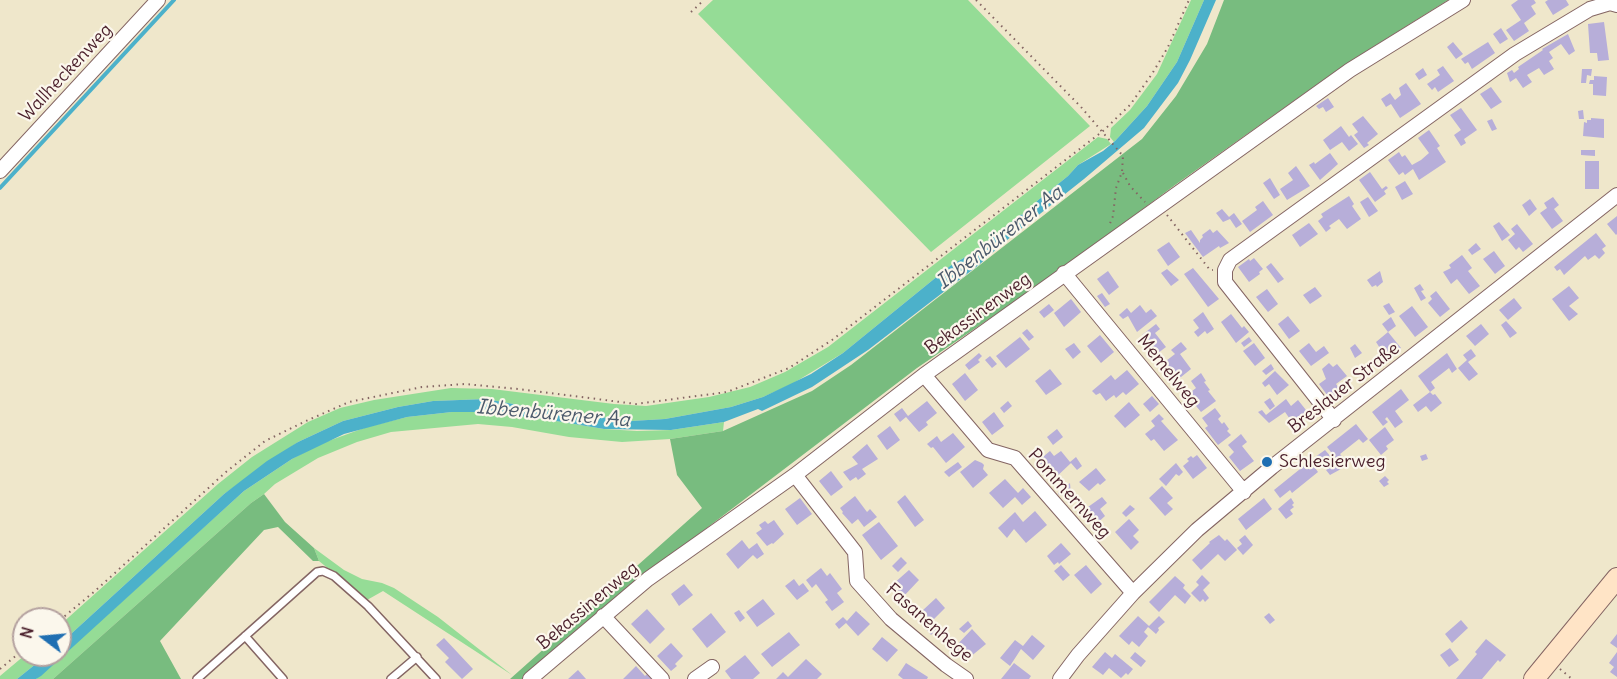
<!DOCTYPE html>
<html>
<head>
<meta charset="utf-8">
<style>
	body { margin:0 }
	#map { position:relative; width:1617px; height:679px; overflow:hidden; background:#efe7cb; font-family:Delius,sans-serif }
	canvas { display:block }
	.north { position:absolute; left:12px; top:607px; width:60px; height:60px; box-sizing:border-box; background:#fbf7ec; border:2px solid #b4a19f; border-radius:50%; rotate:286deg; font-size:16px; font-weight:700; line-height:24px; text-align:center; color:#4a1f2b }
	.north::after { content:''; display:block; margin:auto; width:21px; height:27px; background:#1f6fb2; clip-path:polygon(50% 0,100% 100%,50% 72%,0 100%) }
</style>
</head>
<body>
<div id="map">
<canvas width="1617" height="679"></canvas>
<div class="north">N</div>
</div>
<script>
const context = document.querySelector('canvas').getContext('2d');
context.lineJoin = 'round';
function fillPath(path, color) { context.fillStyle = color; context.fill(path, 'evenodd'); }
const toPath = rows => new Path2D(rows.map(r => 'M' + r).join(''));
function strokePath(path, color, width, dash) { context.strokeStyle = color; context.lineWidth = width; context.lineCap = dash ? 'butt' : 'round'; context.setLineDash(dash || []); context.stroke(path); }
function write(font, color, halo, rows, align = 'center') {
  context.font = font + ' Delius,sans-serif'; context.lineWidth = 4.5; context.setLineDash([]); context.textBaseline = 'middle'; context.strokeStyle = halo; context.fillStyle = color; for (const [text, x, y, turn = 0] of rows) {
    context.save(); context.translate(x, y); context.rotate((+turn || 0) * Math.PI / 180); context.textAlign = isNaN(turn) ? turn : align; if (halo) context.strokeText(text, 0, 0); context.fillText(text, 0, 0); context.restore();
  }
}
fillPath(toPath([
	[713,0,968,0,1090,126,931,252,698,14],
	[1191,0,1204,0,1177,62,1147,106,1114,142,1110,137,1111,128,1130,110,1157,74],
	[1098,137,1107,139,1111,144,1078,165,1068,176,1037,201,1029,213,1020,215,974,252,950,266,843,353,792,384,763,397,731,407,665,419,631,421,546,410,486,399,433,401,398,407,343,421,298,442,224,494,60,644,60,625,218,484,252,457,308,422,340,408,374,400,451,388,492,389,614,404,646,406,709,397,750,387,785,372,828,347],
	[452,412,481,412,544,419,604,429,637,431,671,430,724,422,723,431,670,439,622,442,569,437,512,427,478,424,391,432,357,442,318,458,275,484,264,494,251,503,53,679,36,679,244,491,292,459,320,444,367,427,407,417],
	[314,548,344,570,362,579,382,583,394,588,438,617,512,675,383,591,367,600,319,561],
	[25,655,47,655,17,679,0,679,0,676]
]), '#95dc96');
fillPath(toPath([
	[1224,0,1448,0,1346,64,1175,185,1061,270,917,368,645,575,522,679,510,679,702,508,677,475,670,439,723,431,812,391,851,365,1142,139,1176,96,1207,44],
	[264,494,285,522,314,548,319,561,313,561,278,527,264,530,160,641,181,679,53,679,251,503]
]), '#78bc7f');
fillPath(toPath([
	[1204,0,1216,0,1190,60,1178,83,1144,128,1084,179,1002,244,980,264,868,350,812,387,762,411,758,409,724,422,671,430,604,429,544,419,481,412,452,412,407,417,344,434,292,459,244,491,41,676,36,679,17,679,47,655,60,655,60,644,224,494,267,461,298,442,343,421,398,407,433,401,486,399,546,410,631,421,665,419,731,407,763,397,811,374,843,353,950,266,974,252,1020,215,1029,213,1037,201,1068,176,1078,165,1103,151,1115,141,1147,106,1177,62]
]), '#4cb1ca');
strokePath(toPath([
	[0,188,174,0]
]), '#4cb1ca', 4);
fillPath(toPath([
	[1518,0,1534,0,1536,3,1531,6,1536,14,1524,23,1529,31,1514,41,1506,30,1521,20,1511,5],
	[1548,0,1566,0,1569,5,1553,15,1545,2],
	[1604,22,1609,60,1598,61,1597,53,1590,53,1588,24],
	[1501,28,1508,39,1500,44,1493,34],
	[1568,34,1575,51,1569,55,1561,44,1549,52,1553,58,1549,61,1554,69,1544,75,1539,68,1527,75,1532,82,1523,88,1516,78,1510,82,1507,73,1512,70,1514,73,1519,69,1518,67,1543,50,1542,49],
	[1453,42,1463,54,1456,59,1447,47],
	[1488,42,1495,53,1472,69,1468,62,1465,64,1461,59],
	[1443,66,1454,81,1438,92,1435,87,1432,90,1427,84,1440,75,1437,70],
	[1423,68,1427,75,1419,80,1415,74],
	[1582,69,1592,69,1591,76,1587,75,1586,83,1581,83],
	[1594,76,1607,77,1606,96,1593,95,1593,84,1589,84,1590,80,1594,80],
	[1406,83,1421,104,1400,118,1391,104,1386,107,1381,99,1390,93,1395,100,1401,95,1399,88],
	[1491,87,1502,102,1491,109,1480,94],
	[1328,98,1334,107,1326,112,1323,107,1319,109,1316,106],
	[1461,108,1477,130,1464,139,1466,143,1461,146,1454,135,1461,130,1450,115],
	[1583,110,1584,119,1579,119,1578,111],
	[1363,116,1378,134,1367,143,1369,145,1364,148,1354,135,1358,132,1352,124],
	[1591,118,1604,119,1604,138,1583,136,1584,122,1587,123,1587,120,1591,120],
	[1492,119,1497,129,1492,131,1487,121],
	[1341,126,1349,137,1351,135,1358,144,1349,151,1342,142,1330,150,1323,140],
	[1429,130,1440,146,1437,148,1446,162,1419,180,1413,169,1405,175,1403,172,1399,175,1388,160,1399,152,1402,157,1405,155,1412,165,1421,160,1429,153,1418,138],
	[1581,150,1595,150,1595,156,1581,155],
	[1330,153,1338,164,1320,180,1309,165,1314,162,1315,164],
	[1585,161,1599,161,1599,189,1585,189],
	[1296,166,1310,186,1287,200,1280,189,1293,180,1288,173],
	[1370,172,1382,189,1386,186,1388,188,1384,191,1386,194,1375,202,1359,180],
	[1270,178,1280,195,1274,199,1263,183],
	[1405,181,1413,194,1402,200,1395,187],
	[1349,196,1354,204,1352,206,1361,219,1347,229,1339,219,1329,226,1331,228,1326,232,1318,221,1323,217,1321,214],
	[1368,197,1378,211,1369,217,1360,202],
	[1553,197,1559,205,1554,209,1563,221,1552,229,1540,213,1547,208,1544,203],
	[1530,199,1537,209,1529,216,1522,205],
	[1263,201,1273,215,1250,232,1242,221,1257,210,1255,207],
	[1222,209,1229,217,1234,213,1242,224,1236,228,1230,219,1223,222,1216,213],
	[1617,216,1617,234,1616,235,1607,224],
	[1499,222,1510,235,1502,241,1493,226],
	[1309,223,1318,234,1300,247,1292,235],
	[1517,224,1533,244,1523,252,1519,247,1516,250,1508,240,1515,234,1511,229],
	[1210,229,1213,233,1217,230,1229,243,1220,248,1219,246,1203,257,1185,233,1191,230,1200,243,1200,240,1203,237,1202,235],
	[1596,233,1606,246,1602,249,1605,253,1599,259,1595,255,1588,260,1585,256,1564,275,1560,269,1557,271,1554,267],
	[1169,242,1180,257,1168,266,1157,250],
	[1476,243,1481,249,1472,255,1468,250],
	[1494,251,1505,266,1495,274,1483,259],
	[1462,255,1472,268,1468,271,1480,286,1469,294,1457,279,1451,284,1443,272,1451,268,1449,265],
	[1254,258,1263,269,1259,272,1260,274,1249,282,1238,267,1249,259,1250,261],
	[1271,263,1284,279,1278,283,1266,267],
	[1193,268,1219,299,1208,307,1184,274],
	[1167,269,1179,280,1171,286,1161,273],
	[1108,271,1119,287,1109,295,1097,279],
	[1380,271,1383,282,1377,287,1376,285,1372,287,1367,280],
	[1420,284,1424,290,1421,291,1426,298,1421,301,1414,288],
	[1569,286,1579,298,1569,306,1578,314,1569,321,1552,299],
	[1315,287,1322,296,1310,304,1303,295],
	[1267,289,1278,304,1268,312,1256,297],
	[1436,291,1450,309,1440,317,1428,303,1432,299,1430,296],
	[1102,293,1110,304,1105,307,1097,296],
	[1514,298,1522,308,1508,320,1499,310],
	[1071,299,1081,312,1064,327,1054,313],
	[1389,303,1395,312,1389,315,1383,306],
	[1049,304,1054,310,1044,318,1039,312],
	[1140,305,1146,313,1151,309,1157,316,1137,332,1128,316,1123,319,1119,315,1127,308,1131,313],
	[1412,306,1428,327,1415,337,1399,316],
	[1203,312,1214,329,1207,334,1205,331,1198,337,1194,332,1199,328,1193,320],
	[1231,314,1242,328,1244,326,1249,332,1236,343,1221,322],
	[1288,316,1300,331,1289,339,1278,324],
	[1391,317,1396,326,1388,332,1382,324],
	[1506,321,1517,333,1510,338,1501,325],
	[1156,324,1160,329,1155,333,1166,347,1154,356,1142,342,1146,339,1142,335],
	[1481,324,1489,334,1475,346,1466,336],
	[1027,329,1034,337,1029,341,1022,333],
	[1388,332,1401,348,1387,359,1376,342],
	[1100,335,1114,352,1101,363,1087,346],
	[1020,337,1030,349,1006,368,996,356],
	[1249,337,1252,341,1244,347,1241,343],
	[1181,342,1187,349,1180,354,1191,369,1176,381,1162,364,1175,354,1171,350],
	[1074,343,1081,352,1073,359,1065,349],
	[1254,343,1265,358,1255,366,1243,351],
	[1309,343,1316,352,1324,346,1329,353,1311,366,1299,351],
	[1355,344,1362,353,1355,358,1350,348],
	[1471,349,1476,356,1468,362,1478,374,1469,381,1458,368,1467,360,1463,355],
	[979,353,982,356,978,360,980,362,969,370,965,365],
	[1447,353,1457,369,1452,373,1449,368,1431,382,1435,388,1430,392,1418,376],
	[990,356,997,364,992,368,985,360],
	[1329,363,1333,367,1337,364,1347,376,1336,384,1341,391,1330,399,1319,384,1326,379,1322,369],
	[1271,364,1274,369,1266,375,1262,371],
	[1050,369,1062,384,1046,395,1035,381],
	[1127,370,1139,384,1126,395,1123,392,1116,398,1114,395,1106,401,1100,393,1096,395,1092,391,1111,375,1115,380],
	[1275,371,1289,385,1277,395,1269,384,1265,387,1262,383],
	[965,373,978,390,965,401,952,384],
	[1201,373,1206,381,1204,382,1210,390,1208,391,1216,401,1201,412,1187,395,1196,388,1191,381],
	[1401,389,1409,400,1395,411,1403,422,1395,428,1387,417,1385,419,1388,422,1383,426,1372,412],
	[1430,392,1433,395,1435,394,1442,403,1431,412,1426,406,1418,412,1413,405],
	[1152,396,1159,404,1150,412,1143,404],
	[1270,398,1275,406,1270,410,1264,402],
	[1286,399,1291,406,1298,400,1310,415,1299,423,1296,419,1292,422,1285,412,1269,423,1258,412,1262,410,1266,415],
	[927,401,937,413,926,422,928,425,919,432,906,417,900,422,894,414,902,408,908,416],
	[1008,401,1012,406,1004,413,1000,408],
	[1129,402,1140,415,1125,428,1114,416],
	[1215,408,1221,416,1218,419,1222,424,1224,422,1229,429,1227,431,1231,435,1218,445,1205,428,1208,426,1202,418],
	[994,412,1004,426,992,435,982,422],
	[1159,414,1164,419,1161,421,1178,440,1164,451,1154,439,1151,441,1145,434,1155,426,1151,421],
	[1356,424,1368,439,1363,443,1359,439,1340,454,1343,458,1338,461,1327,447],
	[890,426,900,440,887,450,877,436],
	[1385,427,1394,440,1386,446,1388,449,1381,455,1369,440],
	[1057,429,1063,437,1053,445,1047,437],
	[953,433,965,447,946,463,933,447,931,448,927,444,937,436,941,442],
	[1241,434,1247,442,1242,446,1254,461,1240,471,1229,457,1234,452,1228,445],
	[867,444,878,459,862,469,866,474,858,480,856,477,850,481,843,472,858,464,852,457],
	[1325,450,1332,458,1318,468,1311,460],
	[1050,451,1054,456,1061,451,1070,462,1076,457,1082,466,1077,470,1071,463,1053,480,1038,461],
	[1426,454,1428,459,1422,461,1420,456],
	[1197,455,1207,468,1193,479,1183,466,1189,461,1187,459,1191,456,1193,458],
	[975,460,982,463,984,465,983,469,988,475,973,488,960,472],
	[1310,461,1318,472,1292,493,1290,490,1280,498,1274,490],
	[958,462,962,467,949,477,944,472],
	[1336,462,1341,469,1330,475,1326,470],
	[1176,463,1183,472,1179,476,1176,474,1166,486,1159,479],
	[1096,468,1106,480,1100,485,1098,483,1089,491,1079,482],
	[831,471,843,487,831,496,819,481],
	[1385,476,1389,480,1387,482,1389,484,1384,487,1379,481],
	[1005,479,1018,493,1023,488,1031,497,1022,505,1015,497,1003,508,989,493],
	[1070,483,1071,496,1059,495,1058,493],
	[1162,486,1173,498,1167,503,1173,509,1165,516,1149,498],
	[905,495,924,520,915,527,897,502],
	[855,496,867,512,870,509,877,517,864,527,858,519,852,524,842,513,843,512,840,508],
	[1102,497,1107,503,1100,509,1105,516,1094,526,1081,512],
	[800,498,812,514,797,525,785,509],
	[1264,498,1272,509,1246,530,1238,519],
	[1291,498,1294,503,1292,505,1294,507,1290,510,1293,514,1286,519,1278,509],
	[1130,505,1135,509,1126,517,1122,513],
	[1035,511,1047,525,1026,543,1014,529,1007,538,998,528,1015,512,1023,522],
	[1129,519,1139,530,1133,536,1139,542,1131,550,1115,532],
	[774,520,784,534,773,544,772,543,767,546,756,533,762,529,759,525,765,521,768,524],
	[879,522,898,546,881,560,862,535],
	[1219,535,1225,541,1227,539,1237,550,1225,561,1218,554,1201,570,1192,560,1210,543,1209,542],
	[1245,535,1253,545,1243,555,1237,548,1242,544,1239,540],
	[742,540,749,549,757,543,764,554,757,559,753,555,738,569,726,554],
	[1061,543,1071,554,1059,564,1058,562,1054,565,1047,556],
	[901,557,907,563,898,572,892,566],
	[1061,565,1070,575,1063,581,1054,571],
	[1086,565,1102,584,1091,594,1074,575],
	[821,568,827,576,830,573,842,589,837,593,844,602,832,611,825,602,828,600,816,584,812,588,806,580],
	[909,570,919,580,903,597,892,585],
	[1202,575,1210,583,1203,590,1209,598,1205,602,1203,599,1200,602,1191,593,1199,585,1196,582],
	[1175,576,1185,585,1183,588,1191,596,1185,604,1175,595,1159,612,1149,602],
	[794,579,799,586,803,583,809,591,797,600,785,586],
	[684,584,693,595,679,606,671,594],
	[936,598,945,608,932,621,922,611],
	[763,599,775,614,757,627,746,612],
	[647,609,665,629,650,644,631,624],
	[739,610,745,618,740,622,734,613],
	[856,611,870,624,858,636,846,623,839,629,835,624,843,617,847,621],
	[711,613,726,632,707,648,692,629],
	[1269,613,1275,620,1270,624,1264,617],
	[1138,616,1149,626,1159,616,1165,622,1158,628,1159,630,1156,634,1148,627,1144,632,1148,636,1139,647,1132,641,1129,645,1119,636],
	[1461,620,1468,628,1452,643,1445,634],
	[968,621,972,626,964,633,959,629],
	[934,623,938,628,931,635,927,630],
	[972,629,986,644,964,662,953,649],
	[789,632,800,645,772,667,761,654],
	[1617,634,1617,648,1610,643],
	[1032,635,1045,646,1033,660,1021,649,1010,666,1000,658,1015,640,1023,646],
	[882,637,898,650,887,662,872,649],
	[444,638,473,669,462,679,445,662,449,658,436,645],
	[1486,639,1506,655,1500,662,1498,660,1482,679,1456,679,1477,654,1475,652],
	[671,643,683,656,675,664,677,666,671,671,657,656],
	[1450,648,1459,660,1449,667,1440,655],
	[1105,652,1112,658,1115,654,1133,669,1128,675,1126,673,1121,678,1109,668,1103,675,1092,667],
	[1135,652,1146,661,1141,667,1130,658],
	[1617,652,1617,677,1610,672,1614,667,1609,663],
	[745,655,760,673,753,679,731,679,725,671],
	[806,659,822,674,817,679,776,679,783,672,788,677],
	[906,663,928,677,927,679,903,679,898,675],
	[1014,663,1031,676,1029,679,1001,679],
	[636,666,645,676,647,674,652,679,623,679],
	[578,670,586,679,568,679]
]), '#b7aed9');
const lane = toPath([
	[245,636,283,679],
	[197,679,317,572,323,571,334,576,368,606,436,679],
	[391,679,417,657]
]);
const street = toPath([
	[0,171,158,0],
	[1064,273,1244,492],
	[924,375,988,450,1015,458,1133,593],
	[1334,420,1225,282,1225,270,1230,260,1515,54,1590,9,1610,3,1617,5],
	[795,475,855,552,857,581,891,619,946,665,966,679],
	[603,616,662,679],
	[530,679,648,579,795,475,924,375,1350,70,1463,0],
	[695,679,712,667],
	[1060,679,1078,655,1133,593,1197,530,1272,467,1617,195]
]);
const secondary = toPath([
	[1534,679,1617,578]
]);
strokePath(lane, '#846563', 10);
strokePath(street, '#846563', 16);
strokePath(secondary, '#846563', 22);
strokePath(toPath([
	[976,0,1081,107,1123,156,1122,172,1116,188,1113,216,1109,226],
	[691,12,704,0],
	[1123,173,1130,186,1145,202],
	[1167,215,1210,270,1213,270],
	[60,620,95,591,226,472,265,441,306,421,349,402,422,387,465,384,518,389,636,404,727,392,789,368,832,340,1103,131,1130,105,1152,74,1168,47,1189,0],
	[0,669,24,649],
	[1560,669,1572,679]
]), '#846563', 2, [1.5, 4.5]);
strokePath(lane, '#fff', 7);
strokePath(street, '#fff', 14);
strokePath(secondary, '#ffe4c6', 20);
for (const [x, y, r, color] of [
	[1267,462,6,"#1f6fb2"]
]) { const dot = new Path2D(); dot.arc(x, y, r, 0, 2 * Math.PI); context.fillStyle = color; context.fill(dot); strokePath(dot, '#fbf7ec', 2); }
write('18px', '#4a1f2b', '#fbf7ec', [
	["Wallheckenweg",66,73,-47],
	["Bekassinenweg",978,314,-36],
	["Memelweg",1168,371,51],
	["Breslauer Straße",1344,388,-38],
	["Pommernweg",1069,494,48],
	["Bekassinenweg",588,606,-40],
	["Fasanenhege",929,623,41]
]);
write('18px', '#4a1f2b', '#fbf7ec', [
	["Schlesierweg",1279,462]
], 'left');
write('italic 20px', '#4b596b', '#fbf7ec', [
	["Ibbenbürener Aa",1000,238,-38],
	["Ibbenbürener Aa",553,414,5]
]);
</script>
</body>
</html>
